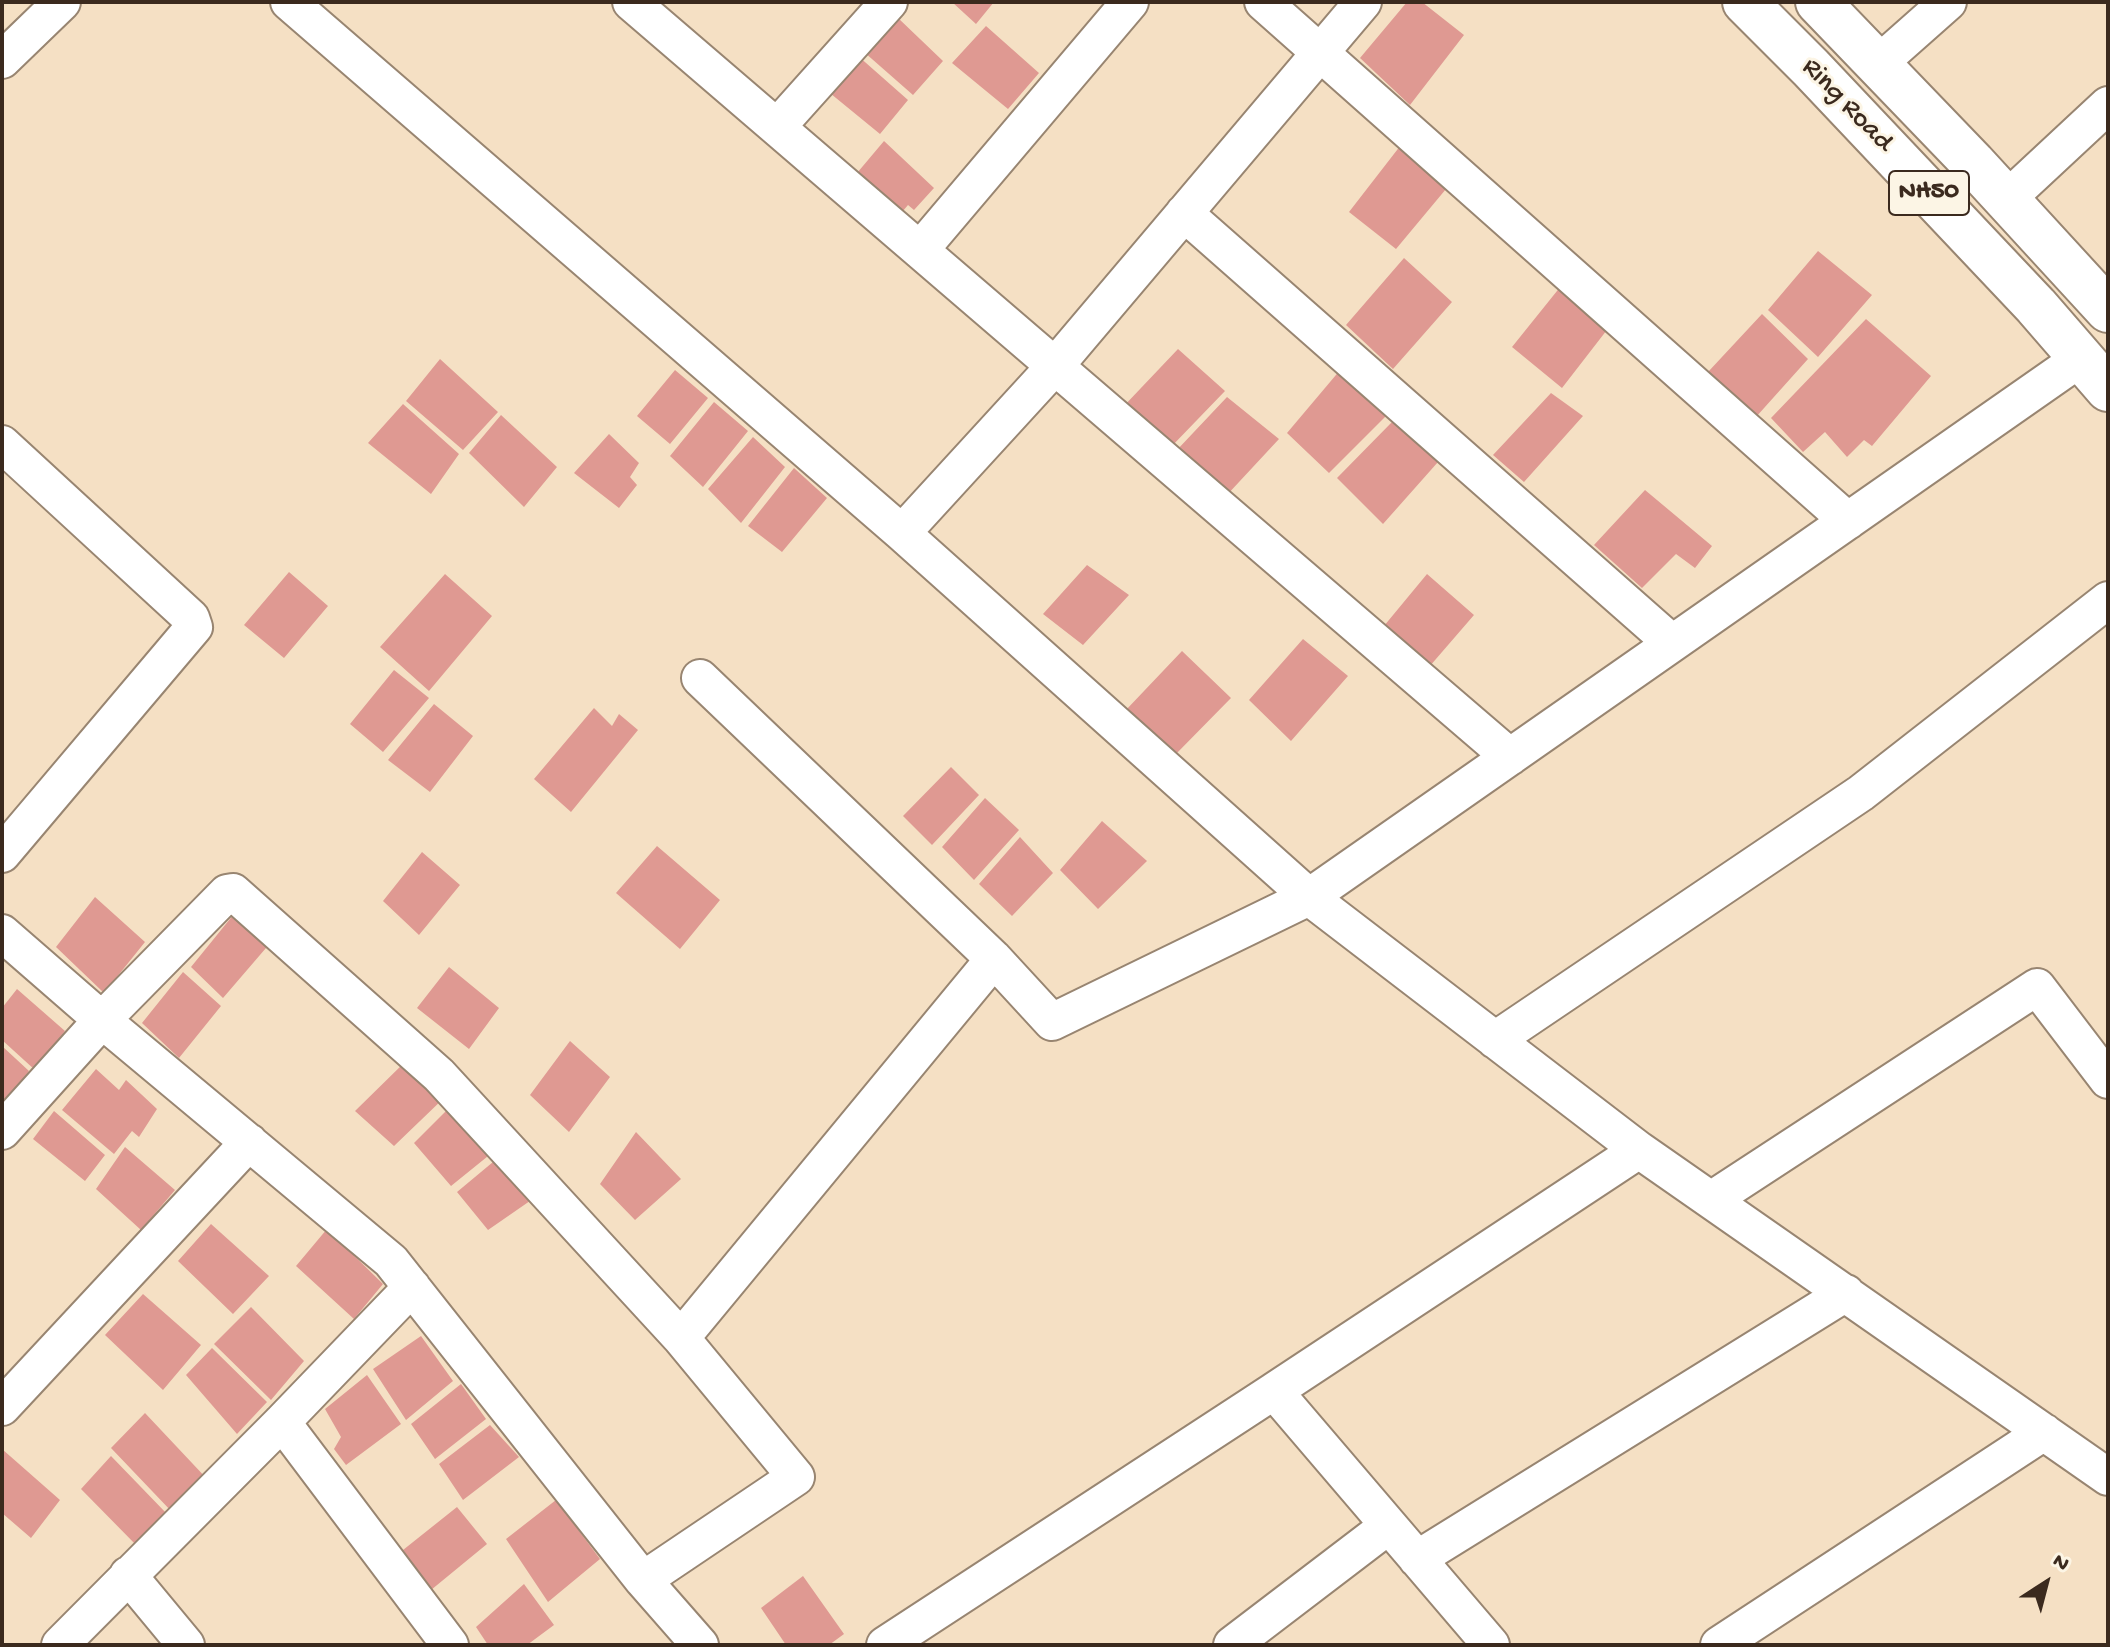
<!DOCTYPE html>
<html>
<head>
<meta charset="utf-8">
<style>
	body { margin:0 }
	#map { position:relative; width:2110px; height:1647px; overflow:hidden; background:#f5e0c4; font-family:"Gochi Hand",sans-serif }
	canvas { display:block }
	.frame { position:absolute; inset:0; border:4px solid #3b2a1e; pointer-events:none }
	.north { position:absolute; left:2006px; top:1543px; width:80px; height:80px; -webkit-text-stroke:6px #fcf5e5; paint-order:stroke; rotate:36deg; font-size:22px; font-weight:700; line-height:32px; text-align:center; color:#3b2a1e }
	.north::after { content:''; display:block; margin:auto; width:28px; height:36px; background:#3b2a1e; clip-path:polygon(50% 0,100% 100%,50% 72%,0 100%) }
</style>
</head>
<body>
<div id="map">
<canvas width="2110" height="1647"></canvas>
<div class="frame"></div>
<div class="north">N</div>
</div>
<script>
const context = document.querySelector('canvas').getContext('2d');
context.lineJoin = 'round';
function fillPath(path, color) { context.fillStyle = color; context.fill(path, 'evenodd'); }
const toPath = rows => new Path2D(rows.map(r => 'M' + r).join(''));
function strokePath(path, color, width, dash) { context.strokeStyle = color; context.lineWidth = width; context.lineCap = dash ? 'butt' : 'round'; context.setLineDash(dash || []); context.stroke(path); }
function write(font, color, halo, rows, align = 'center') {
  context.font = font + ' "Gochi Hand",sans-serif'; context.lineWidth = 6; context.setLineDash([]); context.textBaseline = 'middle'; context.strokeStyle = halo; context.fillStyle = color; for (const [text, x, y, turn = 0] of rows) {
    context.save(); context.translate(x, y); context.rotate((+turn || 0) * Math.PI / 180); context.textAlign = isNaN(turn) ? turn : align; if (halo) context.strokeText(text, 0, 0); context.fillText(text, 0, 0); context.restore();
  }
}
fillPath(toPath([
	[952,2,994,2,976,24],
	[1407,2,1422,2,1464,35,1410,105,1360,58],
	[897,17,943,61,913,95,864,52],
	[986,26,1039,73,1008,109,952,63],
	[857,55,908,100,880,134,825,89],
	[884,141,934,188,914,210,908,205,897,218,852,179],
	[1404,141,1451,183,1396,249,1349,212],
	[1818,251,1872,295,1818,357,1768,310],
	[1404,258,1452,302,1393,369,1346,325],
	[1561,286,1610,326,1562,388,1512,347],
	[1762,314,1808,359,1756,417,1708,372],
	[1866,319,1931,376,1872,446,1864,440,1847,457,1825,432,1803,452,1771,418],
	[1178,349,1225,391,1170,448,1122,408],
	[440,359,498,412,463,450,406,401],
	[1341,369,1388,414,1329,473,1287,433],
	[675,370,708,398,670,444,637,416],
	[1551,393,1583,416,1524,482,1493,455],
	[1227,397,1279,439,1226,496,1176,451],
	[714,402,748,431,703,487,670,456],
	[403,404,459,454,431,494,368,443],
	[501,415,557,467,524,507,469,453],
	[1392,422,1438,462,1383,524,1337,478],
	[609,434,639,463,630,477,637,485,619,508,574,473],
	[753,437,785,467,741,523,708,489],
	[794,468,827,498,782,552,748,526],
	[1645,490,1712,546,1695,568,1676,554,1642,588,1594,545],
	[1087,565,1129,595,1083,645,1043,614],
	[289,572,328,606,284,658,244,625],
	[445,574,492,616,429,691,380,647],
	[1427,574,1474,615,1423,674,1379,632],
	[1303,639,1348,676,1291,741,1249,700],
	[1182,651,1231,698,1175,755,1125,711],
	[394,670,429,698,383,752,350,724],
	[434,704,473,736,430,792,388,760],
	[594,708,612,726,619,714,638,730,571,812,534,779],
	[951,767,979,795,932,845,903,816],
	[985,798,1019,830,974,880,942,847],
	[1102,821,1147,861,1098,909,1060,870],
	[1020,837,1053,873,1012,916,979,884],
	[657,846,720,900,680,949,616,893],
	[422,852,460,885,419,935,383,901],
	[95,897,145,942,104,993,56,947],
	[234,914,272,941,223,998,191,967],
	[449,967,499,1008,469,1049,417,1008],
	[183,972,221,1006,179,1058,142,1023],
	[17,989,65,1031,35,1070,2,1040,2,1008],
	[570,1041,610,1077,569,1132,530,1095],
	[2,1046,29,1071,4,1106,2,1104],
	[407,1060,446,1096,394,1146,355,1111],
	[96,1069,119,1090,126,1080,157,1109,139,1137,132,1131,114,1154,62,1110],
	[455,1102,498,1148,451,1186,414,1143],
	[54,1111,105,1155,85,1181,33,1139],
	[636,1132,681,1179,635,1220,600,1184],
	[125,1147,175,1190,141,1230,96,1189],
	[505,1152,540,1194,488,1230,457,1192],
	[211,1224,269,1276,233,1314,178,1261],
	[327,1229,383,1284,354,1319,296,1266],
	[143,1294,201,1345,163,1390,105,1335],
	[251,1307,304,1361,271,1400,214,1344],
	[421,1336,453,1381,406,1420,373,1369],
	[212,1348,267,1402,237,1434,186,1375],
	[367,1375,401,1424,346,1465,334,1449,341,1437,325,1409],
	[461,1384,486,1419,435,1459,411,1424],
	[145,1413,208,1480,173,1513,111,1448],
	[490,1425,519,1457,463,1500,439,1464],
	[2,1449,60,1500,31,1538,2,1513],
	[111,1456,168,1515,139,1548,81,1489],
	[556,1500,600,1559,548,1602,506,1539],
	[457,1507,487,1544,431,1590,403,1550],
	[803,1576,844,1634,829,1645,786,1645,761,1608],
	[524,1584,554,1625,527,1645,488,1645,476,1627]
]), '#df9992');
const minor = toPath([
	[289,2,902,533,1309,897,1639,1150,2108,1477],
	[631,2,1510,757],
	[1263,2,1848,521],
	[2,60,62,2],
	[1878,64,1948,2],
	[777,127,889,2],
	[2007,199,2108,105],
	[1184,213,1672,643],
	[920,250,1130,2],
	[2,444,191,618,194,627,2,854],
	[902,533,1055,366,1363,2],
	[700,678,994,959],
	[2,933,102,1020,227,893,233,892,439,1075,681,1338],
	[1495,1040,1861,793,2108,600],
	[2,1131,102,1020,391,1261,643,1580],
	[1711,1200,2037,987,2108,1080],
	[2,1407,249,1142],
	[282,1422,450,1645],
	[1417,1559,1846,1293],
	[128,1575,186,1645],
	[60,1645,282,1422,412,1287],
	[700,1645,643,1580,796,1477,681,1338,994,959,1052,1022,1309,897,2081,358],
	[885,1645,1274,1391],
	[1232,1645,1388,1526],
	[1491,1645,1274,1391,1639,1150],
	[1719,1645,2044,1432]
]);
const highway = toPath([
	[1745,2,1811,68,2036,306,2108,389],
	[1818,2,1973,163,2108,310]
]);
strokePath(minor, '#988571', 40);
strokePath(highway, '#988571', 48);
strokePath(minor, '#fff', 36);
strokePath(highway, '#fff', 44);
for (const [x, y, w] of [
	[1929,193,80]
]) { const box = new Path2D(); box.roundRect(x - w / 2, y - 22, w, 44, 6); context.fillStyle = '#fcf5e5'; context.fill(box); strokePath(box, '#3b2a1e', 2); }
write('bold 26px', '#3b2a1e', null, [
	["NH50",1929,193]
]);
write('28px', '#3b2a1e', '#fcf5e5', [
	["Ring Road",1846,106,46]
]);
</script>
</body>
</html>
